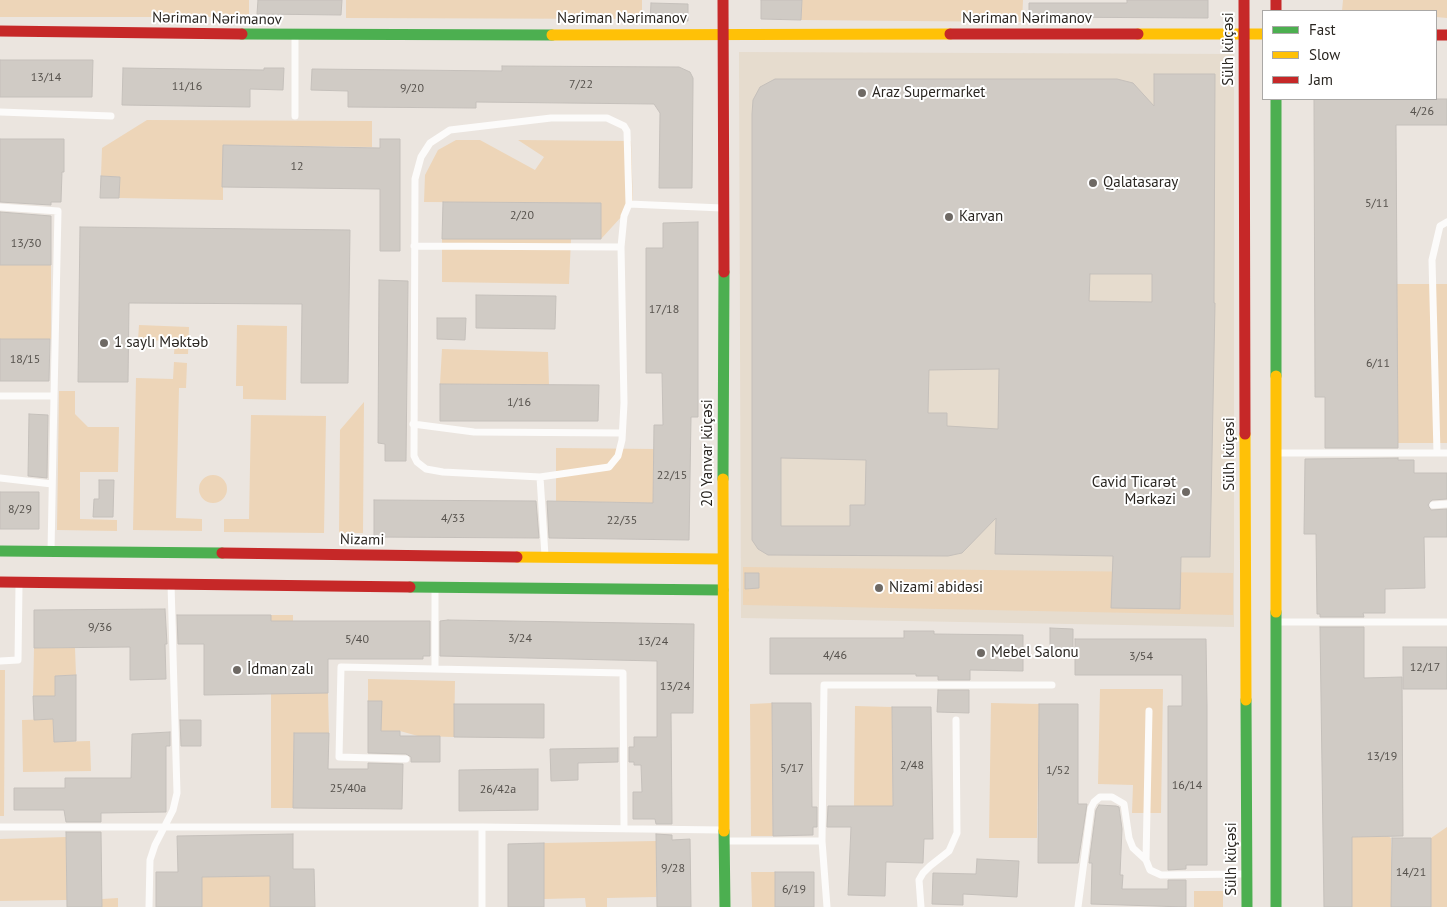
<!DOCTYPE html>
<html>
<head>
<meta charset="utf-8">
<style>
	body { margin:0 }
	#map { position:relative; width:1447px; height:907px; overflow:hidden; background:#ebe5df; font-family:"PT Sans",sans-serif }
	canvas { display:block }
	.legend { position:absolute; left:1262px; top:10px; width:175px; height:90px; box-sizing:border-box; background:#fff; border:1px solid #aaa8a6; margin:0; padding:6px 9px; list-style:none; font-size:15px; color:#2a2621 }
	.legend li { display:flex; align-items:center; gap:10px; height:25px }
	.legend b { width:25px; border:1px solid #aaa8a6 }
</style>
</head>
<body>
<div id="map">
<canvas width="1447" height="907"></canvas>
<ul class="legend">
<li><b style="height:6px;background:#4caf50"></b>Fast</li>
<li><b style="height:6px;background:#ffc107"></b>Slow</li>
<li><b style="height:6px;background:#c62828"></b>Jam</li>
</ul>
</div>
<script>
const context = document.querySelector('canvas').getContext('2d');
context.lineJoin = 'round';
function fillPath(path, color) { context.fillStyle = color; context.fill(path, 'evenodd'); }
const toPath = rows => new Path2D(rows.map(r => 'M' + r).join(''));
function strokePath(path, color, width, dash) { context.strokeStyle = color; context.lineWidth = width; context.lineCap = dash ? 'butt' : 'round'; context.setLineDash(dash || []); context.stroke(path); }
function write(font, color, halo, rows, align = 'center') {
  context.font = font + ' "PT Sans",sans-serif'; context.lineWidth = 4; context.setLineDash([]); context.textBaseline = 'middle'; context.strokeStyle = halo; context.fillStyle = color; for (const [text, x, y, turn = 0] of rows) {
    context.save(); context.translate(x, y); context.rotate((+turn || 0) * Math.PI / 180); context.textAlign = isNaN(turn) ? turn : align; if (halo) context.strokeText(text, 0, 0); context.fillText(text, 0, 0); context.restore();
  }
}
fillPath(toPath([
	[739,52,1234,54,1234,627,741,618]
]), '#e6dcce');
fillPath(toPath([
	[0,0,249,0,249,17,0,17],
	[346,0,642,0,642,19,346,18],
	[802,0,1023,0,1022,22,801,20],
	[1343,0,1447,0,1447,18,1436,17,1436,11,1342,11],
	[147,120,372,121,372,147,223,145,223,200,119,198,120,177,101,176,102,148],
	[456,140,480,140,535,170,544,157,518,140,631,141,633,204,601,239,601,203,424,202,425,175,438,150],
	[442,239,571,239,569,284,442,282],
	[0,265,51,265,51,339,0,339],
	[1397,284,1447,284,1447,443,1398,443],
	[139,325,189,327,188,354,174,354,175,341,138,340],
	[237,325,287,326,286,400,243,399,243,386,236,386],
	[442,349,548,352,549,385,440,384],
	[174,362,187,363,186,388,179,388,176,518,202,519,202,531,133,530,136,378,173,379],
	[59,391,75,391,75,414,88,427,119,427,118,472,80,472,80,519,117,520,117,531,57,530],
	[364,402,363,533,339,533,340,430],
	[251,415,326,416,324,533,224,532,224,519,249,519],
	[556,448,654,449,653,503,556,501],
	'199 489a14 14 0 1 1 28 0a14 14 0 1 1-28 0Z',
	[743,567,1233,573,1233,615,743,605],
	[271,615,293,615,293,693,328,693,329,733,294,733,293,808,271,808],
	[34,648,75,648,76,675,55,676,55,696,33,696],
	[0,670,5,670,4,816,0,816],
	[368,679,455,681,454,737,418,736,400,731,381,731,381,701,368,701],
	[1100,689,1163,689,1161,813,1132,813,1133,785,1098,784],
	[772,703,773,836,751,836,750,704],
	[991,703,1039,704,1037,838,989,838],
	[855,706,892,707,893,826,854,806],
	[53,719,54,742,90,741,91,771,23,772,22,720],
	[1447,827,1447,907,1431,907,1431,838],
	[1388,836,1391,838,1391,907,1352,907,1352,837],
	[66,837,67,900,0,901,0,839],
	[656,841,656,897,607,898,607,907,586,907,585,898,544,899,544,843],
	[751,872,775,872,775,907,752,907],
	[270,876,270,907,202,907,202,877],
	[1194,891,1223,891,1223,907,1194,907],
	[118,898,118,907,102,907,102,899]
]), '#edd5b8');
const building = toPath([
	[258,0,342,0,341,15,257,14,258,0],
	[761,0,802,0,801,20,761,19,761,0],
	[1127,0,1208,0,1208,18,1029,17,1029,3,1127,3,1127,0],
	[651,3,688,4,688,21,650,21,651,3],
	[0,60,93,60,92,97,0,97,0,60],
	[502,66,679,67,690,72,693,78,693,85,692,188,659,188,660,113,654,104,476,102,476,108,348,107,348,91,311,90,312,69,502,71,502,66],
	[123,68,264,70,264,68,284,68,283,90,250,89,250,107,122,105,123,68],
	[1154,74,1215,74,1214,303,1215,303,1210,557,1181,557,1180,609,1111,608,1113,556,995,554,996,518,962,553,948,556,768,555,758,549,752,540,752,114,753,100,760,87,775,79,1117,79,1133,83,1154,106,1154,74],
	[1090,274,1152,274,1152,302,1089,301,1090,274],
	[999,369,998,429,947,426,947,413,928,413,929,370,999,369],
	[781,458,866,460,865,505,850,505,850,526,781,526,781,458],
	[1314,99,1447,99,1447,125,1396,125,1398,448,1325,448,1325,397,1315,397,1314,99],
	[0,139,64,139,64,172,62,172,61,202,51,202,51,205,0,202,0,139],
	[380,139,400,139,400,251,380,251,380,189,222,187,223,145,380,148,380,139],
	[101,176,120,177,119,198,100,198,101,176],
	[443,202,601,203,601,239,442,239,443,202],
	[0,212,51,216,51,265,0,265,0,212],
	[698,222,698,417,691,417,689,540,549,538,547,501,653,503,654,425,663,425,662,373,646,373,646,248,663,248,663,223,698,222],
	[80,227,350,230,348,383,301,383,302,304,129,303,128,382,78,382,80,227],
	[379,280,408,281,406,461,385,461,385,444,378,443,379,280],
	[476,295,556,296,555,329,476,328,476,295],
	[437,318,466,318,465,340,437,339,437,318],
	[0,339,50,339,49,381,0,381,0,339],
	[440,384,599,385,598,421,440,421,440,384],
	[29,414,48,415,47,478,28,476,29,414],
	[1398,458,1398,460,1414,460,1414,473,1447,473,1447,499,1432,500,1428,505,1431,510,1447,509,1447,537,1424,537,1425,588,1385,589,1385,613,1363,613,1364,617,1320,617,1320,614,1317,614,1316,534,1304,534,1305,459,1398,458],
	[99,480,114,480,113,517,93,517,94,499,99,499,99,480],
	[0,492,39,492,39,529,0,529,0,492],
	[374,500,536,501,539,538,374,537,374,500],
	[745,573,759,573,759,588,745,589,745,573],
	[165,609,167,644,165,644,166,679,130,680,130,647,34,648,34,610,165,609],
	[177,615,271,615,271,621,430,621,430,656,423,656,423,659,328,659,328,693,204,695,204,644,178,644,177,615],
	[448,620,694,624,693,713,671,713,672,824,656,824,655,819,633,819,633,792,642,792,641,765,634,765,634,762,629,762,629,747,634,747,634,737,657,737,657,661,440,656,440,621,448,620],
	[1320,627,1364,627,1364,678,1402,677,1403,836,1352,837,1352,907,1324,907,1320,627],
	[1050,628,1073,629,1073,649,1050,649,1050,628],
	[904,631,934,631,934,634,1023,635,1023,671,970,670,970,680,938,680,938,676,916,676,916,674,770,674,770,638,904,638,904,631],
	[1075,639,1206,639,1207,706,1207,865,1186,865,1186,869,1168,870,1168,706,1182,706,1182,675,1075,675,1075,639],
	[1403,647,1447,647,1447,689,1403,689,1403,647],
	[76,675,76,741,54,742,53,719,34,720,33,696,55,696,55,676,76,675],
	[938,690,969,690,969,713,937,712,938,690],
	[368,701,382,701,381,731,400,731,400,736,440,736,440,762,411,762,411,757,406,754,368,753,368,701],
	[772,703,811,703,812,807,817,807,817,827,813,827,813,835,773,836,772,703],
	[454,704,544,704,544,738,454,737,454,704],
	[1039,704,1078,704,1078,804,1087,804,1078,863,1038,863,1039,704],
	[892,707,931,707,933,839,924,839,923,863,886,862,885,896,848,895,851,827,827,827,828,806,893,806,892,707],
	[180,720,201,720,201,746,181,746,180,720],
	[170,732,170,746,166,746,166,812,101,813,101,822,66,822,64,810,14,810,14,788,65,788,65,778,131,778,132,734,170,732],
	[294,733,329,733,328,769,368,769,368,763,403,764,402,809,293,808,294,733],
	[618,748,618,762,578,763,578,780,551,781,550,749,618,748],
	[538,769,538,810,459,811,459,770,538,769],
	[1099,805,1116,806,1119,807,1122,829,1120,875,1123,875,1122,889,1168,889,1168,880,1186,880,1186,907,1091,904,1092,863,1089,863,1096,810,1099,805],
	[66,832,101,832,102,907,67,907,66,832],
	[293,834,293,869,314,869,315,907,270,907,270,876,202,877,202,907,156,907,156,872,178,872,177,836,293,834],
	[656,834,672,835,672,840,690,839,691,907,657,907,656,834],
	[1392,838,1431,838,1431,907,1391,907,1392,838],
	[544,843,544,907,508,907,508,844,544,843],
	[977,859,1019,861,1017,897,963,894,963,905,932,904,933,873,976,874,977,859],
	[775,872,814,872,814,907,775,907,775,872]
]);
fillPath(building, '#d0cbc5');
strokePath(building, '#c5c0bb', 1);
strokePath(toPath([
	[295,38,295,116],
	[0,112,111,116],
	[0,207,58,211,54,396],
	[414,246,621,247],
	[0,396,54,396,51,551],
	[413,424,474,432,622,433],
	[1281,453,1447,453],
	[1437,453,1432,260,1440,226,1447,222],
	[540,477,443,472,426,469,417,462,414,456,415,179,421,157,430,143,450,130,551,118,607,118,624,126,627,131,629,204],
	[0,478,52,484],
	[1433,505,1447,504],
	[545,556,540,477,609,467,618,456,622,440,624,403,621,247,624,216,629,204,722,208],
	[1281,622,1447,622],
	[0,661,18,660,19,585],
	[435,668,435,588],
	[1149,711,1146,860,1150,870,1161,875,1241,874],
	[406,759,339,757,341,667,623,673,624,829],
	[0,827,482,827,722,830],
	[727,841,822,841,827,907],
	[822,841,824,685,1052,685],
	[149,907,150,860,155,845,173,810,177,793,171,584],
	[482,907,482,827],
	[921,907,919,880,923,873,930,866,949,851,957,833,956,720],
	[1078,907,1091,808,1094,802,1100,797,1112,797,1124,804,1129,838,1133,848,1146,860]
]), '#fcfbfa', 7);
strokePath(toPath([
	[242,34,552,35],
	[1276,99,1276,376],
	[723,479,724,272],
	[0,551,222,553],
	[410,587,723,590],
	[1276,612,1276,907],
	[1246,700,1247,907],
	[724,831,725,907]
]), '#4caf50', 11);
strokePath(toPath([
	[1138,34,1263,34],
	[552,35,950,34],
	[1276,376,1276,612],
	[1245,434,1246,700],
	[723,479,724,831],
	[517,557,723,559]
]), '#ffc107', 11);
strokePath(toPath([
	[723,0,724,272],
	[1244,0,1245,434],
	[1276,0,1276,11],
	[0,31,242,34],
	[950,34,1138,34],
	[1436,35,1447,35],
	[222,553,517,557],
	[0,582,410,587]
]), '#c62828', 11);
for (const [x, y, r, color] of [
	[862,93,5,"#6e6964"],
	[1093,183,5,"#6e6964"],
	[949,217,5,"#6e6964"],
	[104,343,5,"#6e6964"],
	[1186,492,5,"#6e6964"],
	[879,588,5,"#6e6964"],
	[981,653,5,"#6e6964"],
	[237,670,5,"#6e6964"]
]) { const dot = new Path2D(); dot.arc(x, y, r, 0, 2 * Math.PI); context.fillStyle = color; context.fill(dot); strokePath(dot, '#fff', 2); }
write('12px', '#55514c', null, [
	["13/14",46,78],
	["7/22",581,85],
	["11/16",187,87],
	["9/20",412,89],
	["4/26",1422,112],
	["12",297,167],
	["5/11",1377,204],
	["2/20",522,216],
	["13/30",26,244],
	["17/18",664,310],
	["18/15",25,360],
	["6/11",1378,364],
	["1/16",519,403],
	["22/15",672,476],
	["8/29",20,510],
	["4/33",453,519],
	["22/35",622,521],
	["9/36",100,628],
	["3/24",520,639],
	["5/40",357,640],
	["13/24",653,642],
	["4/46",835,656],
	["3/54",1141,657],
	["12/17",1425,668],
	["13/24",675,687],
	["13/19",1382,757],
	["2/48",912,766],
	["5/17",792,769],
	["1/52",1058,771],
	["16/14",1187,786],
	["25/40a",348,789],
	["26/42a",498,790],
	["9/28",673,869],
	["14/21",1411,873],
	["6/19",794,890]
]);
write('15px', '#2a2621', '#fff', [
	["Nəriman Nərimanov",217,19,1],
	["Nəriman Nərimanov",622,19],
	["Nəriman Nərimanov",1027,19],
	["Sülh küçəsi",1229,49,-90],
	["20 Yanvar küçəsi",708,453,-90],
	["Sülh küçəsi",1230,454,-90],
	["Nizami",362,540,1],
	["Sülh küçəsi",1232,859,-90]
]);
write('15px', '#2a2621', '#fff', [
	["Araz Supermarket",872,93],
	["Qalatasaray",1103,183],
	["Karvan",959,217],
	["1 saylı Məktəb",114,343],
	["Cavid Ticarət",1176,483,"right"],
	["Mərkəzi",1176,500,"right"],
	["Nizami abidәsi",889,588],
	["Mebel Salonu",991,653],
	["İdman zalı",247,670]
], 'left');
</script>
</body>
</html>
